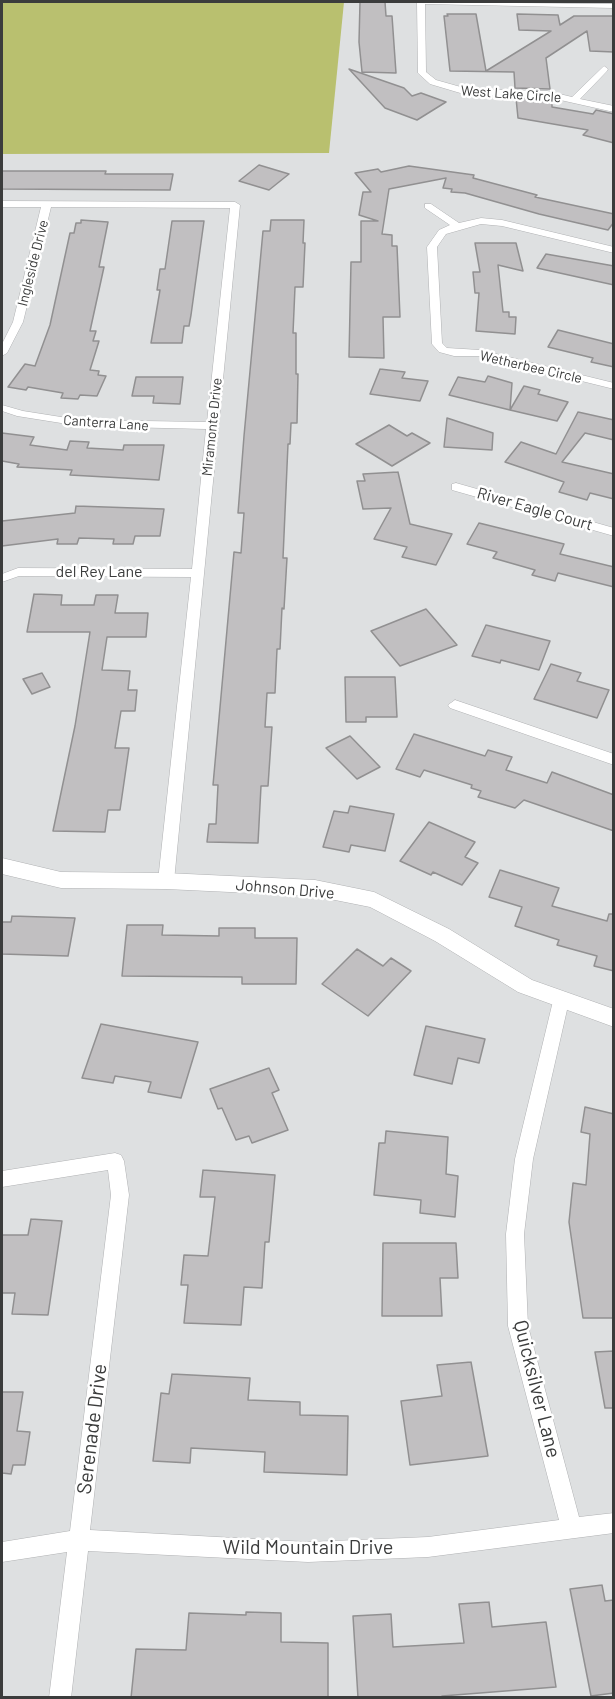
<!DOCTYPE html>
<html>
<head>
<meta charset="utf-8">
<style>
	body { margin:0 }
	#map { position:relative; width:615px; height:1699px; overflow:hidden; background:#dee0e1; font-family:Barlow,sans-serif }
	canvas { display:block }
	.frame { position:absolute; inset:0; border:3px solid #3b3c3c; pointer-events:none }
</style>
</head>
<body>
<div id="map">
<canvas width="615" height="1699"></canvas>
<div class="frame"></div>
</div>
<script>
const context = document.querySelector('canvas').getContext('2d');
context.lineJoin = 'round';
function fillPath(path, color) { context.fillStyle = color; context.fill(path, 'evenodd'); }
const toPath = rows => new Path2D(rows.map(r => 'M' + r).join(''));
function strokePath(path, color, width, dash) { context.strokeStyle = color; context.lineWidth = width; context.lineCap = dash ? 'butt' : 'round'; context.setLineDash(dash || []); context.stroke(path); }
function write(font, color, halo, rows, align = 'center') {
  context.font = font + ' Barlow,sans-serif'; context.lineWidth = 5; context.setLineDash([]); context.textBaseline = 'middle'; context.strokeStyle = halo; context.fillStyle = color; for (const [text, x, y, turn = 0] of rows) {
    context.save(); context.translate(x, y); context.rotate((+turn || 0) * Math.PI / 180); context.textAlign = isNaN(turn) ? turn : align; if (halo) context.strokeText(text, 0, 0); context.fillText(text, 0, 0); context.restore();
  }
}
fillPath(toPath([
	[2,2,344,2,329,153,2,154]
]), '#b9c06f');
const building = toPath([
	[360,2,385,2,386,16,392,16,396,73,362,72,359,42,360,2],
	[447,14,476,14,486,71,551,31,519,30,517,14,558,15,560,25,574,16,614,16,614,52,590,51,587,31,546,58,550,89,515,88,514,72,450,71,444,16,448,16,447,14],
	[349,69,404,88,412,96,421,93,446,102,417,120,385,108,349,69],
	[516,98,547,99,552,100,552,107,593,114,596,110,614,114,614,143,583,135,588,130,518,118,516,98],
	[259,165,289,174,269,190,239,181,259,165],
	[409,166,474,175,473,178,537,195,535,197,614,214,614,222,608,230,539,214,465,193,451,192,452,189,443,188,446,178,389,189,382,234,392,235,392,246,397,246,400,317,383,317,384,358,349,357,351,262,361,262,361,221,378,221,359,215,363,192,371,192,355,173,378,169,381,172,409,166],
	[2,171,106,171,105,174,173,174,170,190,2,189,2,171],
	[81,220,108,222,99,267,104,267,90,331,96,331,93,341,99,341,90,370,99,371,98,375,106,376,97,396,80,395,78,399,61,398,63,393,28,387,26,390,8,387,25,364,35,366,50,325,70,233,74,233,76,223,81,223,81,220],
	[271,220,304,220,303,243,305,243,303,287,295,287,293,333,296,333,296,374,298,374,297,423,291,423,290,444,288,444,283,558,287,558,284,609,282,608,280,649,277,649,275,693,267,693,265,727,272,727,268,786,261,786,258,843,207,842,209,824,216,824,218,785,213,785,234,552,241,553,244,513,238,513,244,436,263,231,270,231,271,220],
	[172,221,204,221,191,315,189,326,184,326,182,343,151,343,160,290,157,290,160,269,165,269,172,221],
	[475,243,516,243,523,271,498,265,503,312,509,312,509,317,516,317,515,334,476,331,479,293,475,293,473,272,480,272,475,243],
	[546,254,614,266,614,285,537,268,546,254],
	[558,330,614,344,614,367,591,362,593,358,548,347,558,330],
	[380,369,405,372,402,378,428,381,420,401,370,394,380,369],
	[488,376,512,383,510,410,449,395,458,377,485,382,488,376],
	[136,377,183,377,180,404,153,403,154,396,132,396,136,377],
	[524,386,540,390,538,394,568,402,557,421,510,410,524,386],
	[578,412,614,420,614,440,585,433,562,462,614,474,614,499,590,493,587,500,559,492,564,482,505,462,521,442,556,454,578,412],
	[447,418,493,433,492,450,444,447,447,418],
	[389,425,407,436,412,433,430,443,392,466,356,444,389,425],
	[2,433,34,437,30,445,67,450,70,441,89,442,87,448,123,450,124,445,164,445,159,480,70,475,72,470,17,467,19,464,2,461,2,433],
	[398,472,410,524,452,534,436,565,402,557,407,547,374,539,391,508,363,509,357,481,365,481,363,474,398,472],
	[76,506,164,509,160,536,135,536,133,544,113,544,114,539,79,538,77,544,57,544,58,539,2,546,2,521,75,513,76,506],
	[479,523,564,544,560,554,614,567,614,587,558,573,555,581,532,575,535,570,493,558,497,552,467,544,479,523],
	[34,594,62,595,61,605,94,605,96,595,118,595,115,613,148,613,146,637,107,637,102,670,130,671,128,690,137,690,135,711,121,711,115,748,129,748,120,810,108,810,105,832,53,831,75,726,90,632,27,632,34,594],
	[426,609,457,645,400,666,371,631,426,609],
	[486,625,550,641,539,670,501,660,500,663,472,656,486,625],
	[551,664,581,673,577,681,609,690,597,718,534,699,551,664],
	[42,673,50,687,32,694,23,679,42,673],
	[345,677,395,677,397,717,366,717,366,722,346,722,345,677],
	[414,734,485,756,488,750,512,757,506,770,547,783,552,772,614,795,614,831,524,800,515,808,478,797,481,791,471,788,472,785,424,770,420,777,396,769,414,734],
	[350,736,380,767,357,779,326,748,350,736],
	[350,806,394,814,385,851,351,845,349,852,323,847,334,811,348,813,350,806],
	[429,822,475,842,465,857,478,863,462,885,433,872,431,875,400,861,429,822],
	[500,870,559,888,552,906,607,921,609,914,614,914,614,971,594,966,597,956,557,945,559,940,515,926,522,907,489,897,500,870],
	[12,916,75,918,68,956,2,954,2,922,11,922,12,916],
	[127,925,163,925,162,935,219,936,219,928,255,928,255,938,297,938,296,984,242,984,242,977,122,976,127,925],
	[357,949,383,966,391,958,411,971,368,1016,322,984,357,949],
	[101,1024,198,1042,181,1098,148,1092,151,1082,115,1076,113,1083,82,1078,101,1024],
	[426,1026,485,1039,479,1063,458,1058,452,1084,414,1075,426,1026],
	[269,1068,279,1090,272,1093,288,1130,252,1143,249,1136,236,1140,222,1108,218,1109,210,1089,269,1068],
	[585,1107,614,1114,614,1318,583,1318,569,1222,573,1183,586,1185,590,1134,581,1132,585,1107],
	[386,1131,448,1137,446,1174,458,1176,455,1217,420,1213,421,1200,374,1195,379,1143,385,1143,386,1131],
	[203,1170,275,1175,269,1242,265,1242,262,1288,244,1287,241,1325,184,1323,188,1285,181,1285,184,1255,208,1256,215,1197,200,1197,203,1170],
	[31,1219,62,1221,48,1315,12,1314,15,1293,2,1293,2,1235,28,1235,31,1219],
	[383,1243,456,1243,458,1278,440,1278,442,1316,382,1316,383,1243],
	[614,1351,614,1408,605,1408,595,1352,614,1351],
	[471,1362,488,1456,410,1465,401,1401,442,1396,437,1365,471,1362],
	[172,1374,250,1378,248,1400,300,1402,300,1415,348,1416,347,1475,264,1472,265,1452,191,1448,190,1463,153,1461,161,1393,169,1394,172,1374],
	[2,1392,23,1392,17,1431,30,1432,25,1465,13,1465,11,1474,2,1473,2,1392],
	[602,1585,605,1601,614,1600,614,1693,591,1696,570,1589,602,1585],
	[489,1602,492,1627,546,1622,556,1687,442,1696,443,1698,358,1698,353,1616,391,1614,393,1647,464,1643,459,1604,489,1602],
	[246,1612,281,1613,281,1642,328,1643,328,1698,131,1698,136,1649,186,1650,189,1613,246,1615,246,1612]
]);
fillPath(building, '#c1bfc1');
strokePath(building, '#919091', 1.5);
const minor = toPath([
	[417,2,614,4,614,8,425,4,426,72,436,80,468,89,547,91,572,97,604,66,608,69,607,71,580,99,614,106,614,112,547,97,467,95,430,84,418,73,417,2],
	[2,201,235,202,240,205,174,881,171,885,166,887,161,885,158,881,191,577,19,576,2,582,2,574,18,568,192,569,206,429,80,426,17,416,2,411,2,405,23,411,80,420,207,422,230,208,51,207,23,322,7,353,2,356,2,344,13,322,41,207,2,207,2,201],
	[425,204,431,204,459,223,481,218,502,220,614,247,614,253,502,226,481,224,446,234,437,247,442,343,447,348,480,350,614,383,614,389,480,356,454,356,439,352,432,344,427,247,439,230,450,225,425,208,425,204],
	[456,483,614,528,614,536,452,490,452,484,456,483],
	[455,700,614,754,614,765,450,708,448,705,455,700],
	[561,994,567,996,569,1001,533,1159,524,1234,528,1326,579,1517,614,1513,614,1533,428,1557,308,1562,88,1551,71,1698,49,1698,67,1552,2,1562,2,1542,70,1531,111,1195,108,1170,2,1187,2,1171,115,1153,121,1155,124,1161,129,1195,90,1530,308,1542,428,1537,559,1520,508,1326,506,1234,515,1159,553,1001,555,996,561,994]
]);
const tertiary = toPath([
	[2,858,61,872,166,873,315,880,374,892,449,929,532,980,614,1009,614,1027,518,992,435,941,370,907,315,896,166,889,61,888,2,874,2,858]
]);
strokePath(minor, '#b0b1b3', 1);
strokePath(tertiary, '#b0b1b3', 1);
fillPath(minor, '#fff');
fillPath(tertiary, '#fff');
write('14px', '#3b3c3c', '#fff', [
	["West Lake Circle",511,94,4],
	["Ingleside Drive",33,263,-76],
	["Wetherbee Circle",531,367,13],
	["Canterra Lane",106,423,4],
	["Miramonte Drive",212,427,-84]
]);
write('16px', '#3b3c3c', '#fff', [
	["River Eagle Court",535,509,16],
	["del Rey Lane",99,572],
	["Johnson Drive",285,889,5]
]);
write('20px', '#3b3c3c', '#fff', [
	["Quicksilver Lane",537,1389,76],
	["Serenade Drive",92,1429,-83],
	["Wild Mountain Drive",308,1547]
]);
</script>
</body>
</html>
